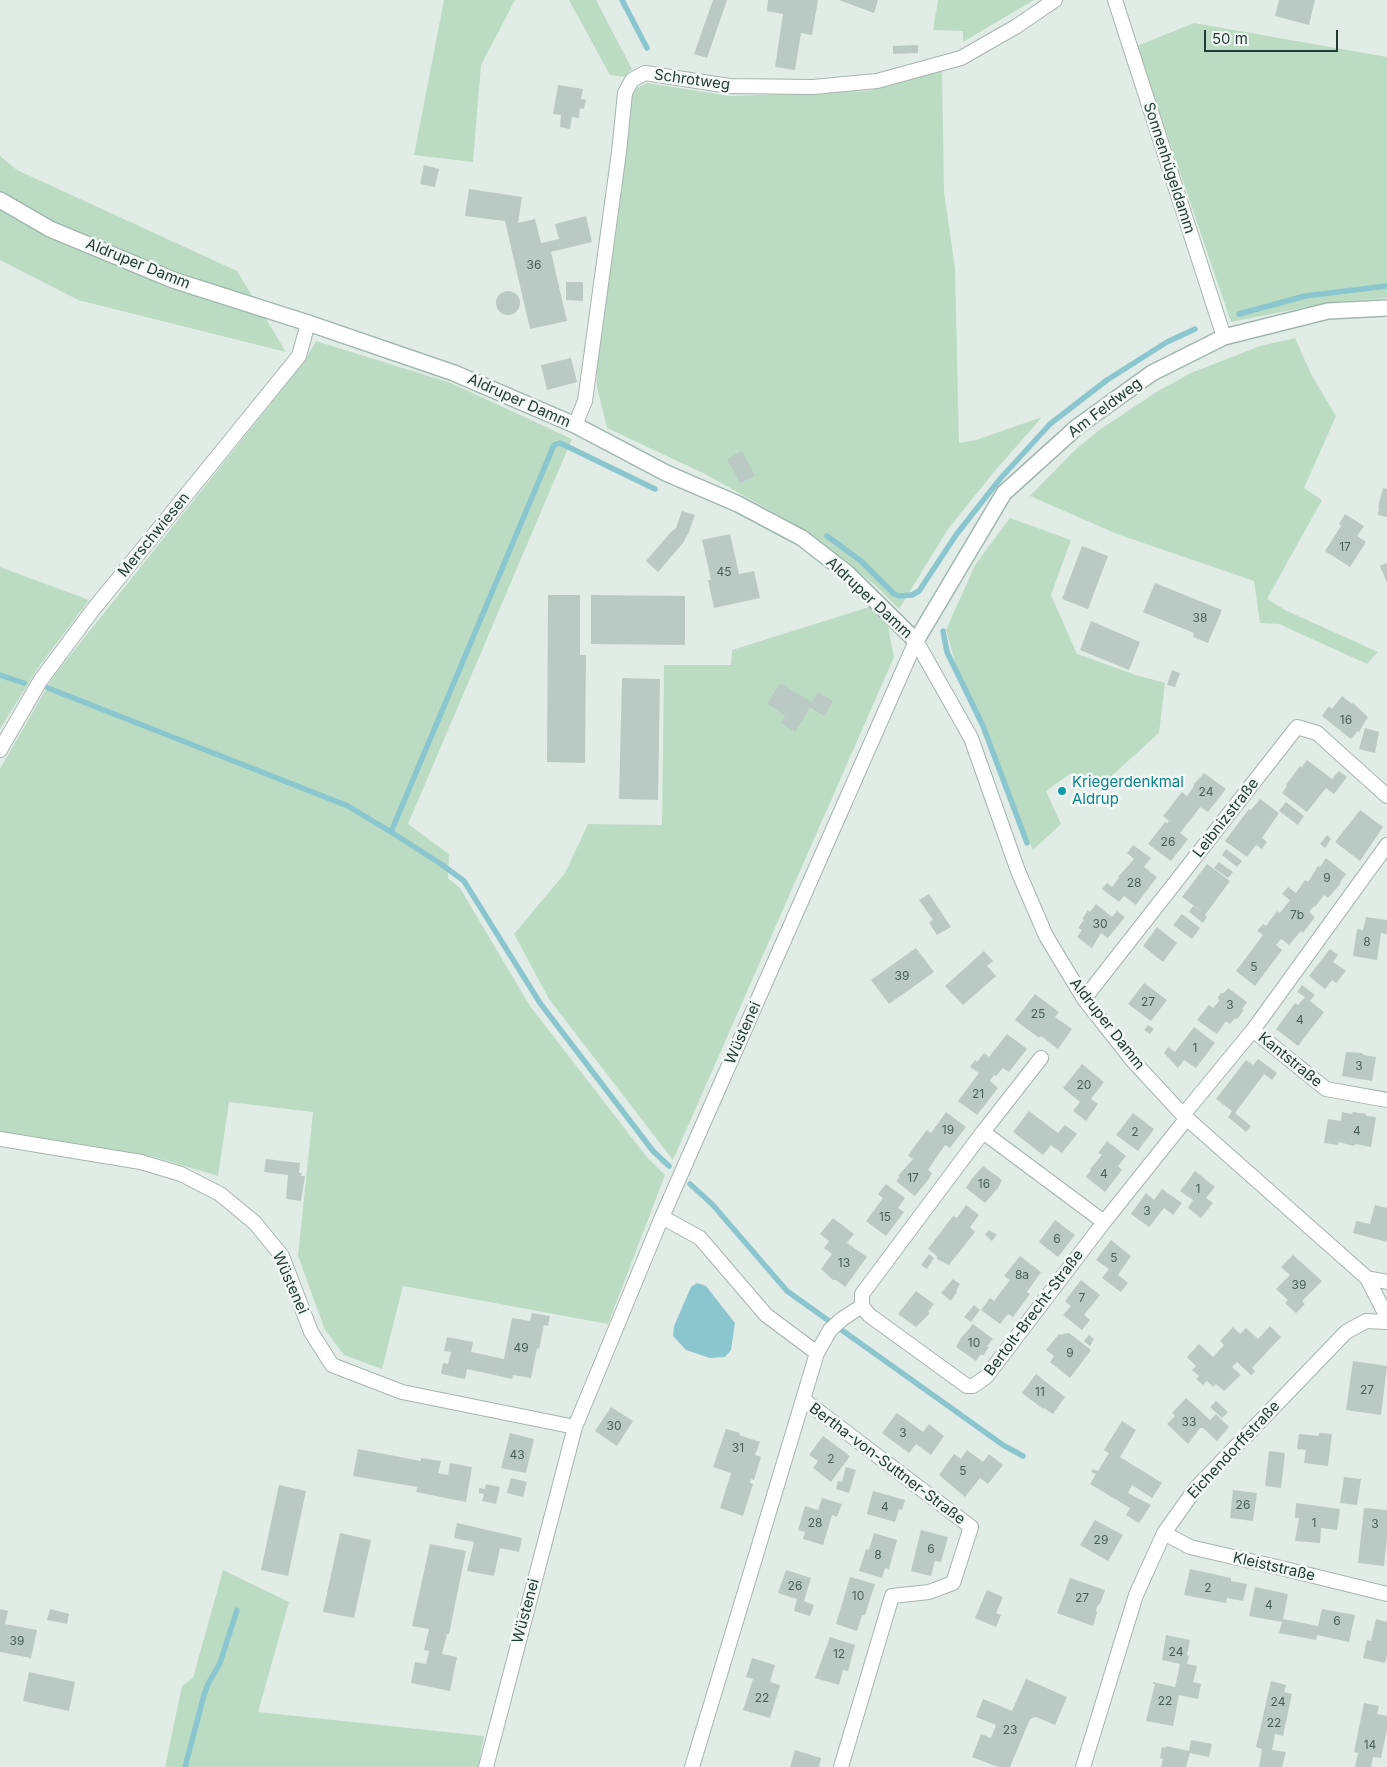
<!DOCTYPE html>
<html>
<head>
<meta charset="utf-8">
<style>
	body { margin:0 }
	#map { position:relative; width:1387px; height:1767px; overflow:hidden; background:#e2ece7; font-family:Inter,sans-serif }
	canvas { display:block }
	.scale { position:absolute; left:1204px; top:30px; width:134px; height:22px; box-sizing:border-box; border:2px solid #223c35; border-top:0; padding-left:6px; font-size:15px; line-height:18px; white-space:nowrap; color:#223c35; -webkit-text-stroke:4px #f2f8f5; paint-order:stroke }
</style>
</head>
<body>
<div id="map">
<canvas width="1387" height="1767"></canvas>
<div class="scale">50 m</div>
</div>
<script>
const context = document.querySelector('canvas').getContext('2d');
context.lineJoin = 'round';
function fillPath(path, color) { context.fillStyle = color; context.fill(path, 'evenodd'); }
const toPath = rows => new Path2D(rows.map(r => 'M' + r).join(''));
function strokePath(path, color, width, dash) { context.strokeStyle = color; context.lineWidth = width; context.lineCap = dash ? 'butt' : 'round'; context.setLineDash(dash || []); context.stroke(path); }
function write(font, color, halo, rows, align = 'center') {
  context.font = font + ' Inter,sans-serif'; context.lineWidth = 5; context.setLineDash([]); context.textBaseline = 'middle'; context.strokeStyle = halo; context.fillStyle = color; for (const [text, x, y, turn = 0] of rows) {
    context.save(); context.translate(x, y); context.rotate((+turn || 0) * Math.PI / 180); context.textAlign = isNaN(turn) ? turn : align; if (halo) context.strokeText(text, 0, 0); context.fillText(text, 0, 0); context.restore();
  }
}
fillPath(toPath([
	[444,0,515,0,481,65,473,162,414,155],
	[569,0,596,0,632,69,625,77,610,75],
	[938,0,1034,0,963,42,963,31,933,30],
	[1194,23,1387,57,1387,298,1332,302,1231,322,1137,46],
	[942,68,944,192,955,268,959,443,976,440,1042,417,994,472,948,529,899,609,876,586,807,531,703,473,607,428,597,387,596,359,633,90,647,83,730,96,867,91,925,76],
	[0,156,17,170,237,271,286,352,78,300,0,260],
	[1295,338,1312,376,1336,416,1304,488,1322,500,1267,599,1287,611,1378,652,1367,664,1279,624,1260,623,1254,581,1117,534,1030,496,1076,449,1098,431,1158,391,1191,373,1260,346],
	[316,341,451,383,572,439,408,824,449,854,448,878,460,888,530,1006,646,1156,665,1175,608,1324,403,1286,382,1369,344,1355,325,1330,298,1256,313,1112,229,1102,218,1176,151,1156,0,1131,0,769,53,677,304,362],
	[1010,518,1071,540,1051,595,1077,654,1136,675,1165,683,1159,733,1096,790,1071,773,1046,791,1061,824,1033,850,957,669,946,630,975,565],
	[0,567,89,600,38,668,0,729],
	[869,607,888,626,894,657,673,1160,549,999,514,934,565,873,588,824,662,825,664,665,731,665,732,650],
	[223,1570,289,1602,258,1712,484,1736,478,1767,165,1767,182,1686,193,1678]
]), '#bbdcc3');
fillPath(toPath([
	[697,1283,706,1286,735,1323,731,1350,725,1357,710,1358,686,1350,673,1336,674,1326,691,1287]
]), '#8bc6cf');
strokePath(toPath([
	[622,0,647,48],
	[1239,314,1305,296,1387,286],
	[827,536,861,561,894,594,899,596,912,595,919,591,956,535,1000,479,1050,424,1107,380,1167,342,1195,329],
	[943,631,947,652,983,726,1027,843],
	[0,675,24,683],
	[48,688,348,806,391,832,554,445,560,443,655,489],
	[391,832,441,864,464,881,540,1003,653,1151,669,1166],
	[690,1184,712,1204,787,1291,1003,1445,1023,1456],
	[185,1767,204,1695,208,1684,220,1663,237,1610]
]), '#8bc6cf', 5.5);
fillPath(toPath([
	[713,0,727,0,707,58,694,54],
	[768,0,818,0,812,35,801,33,795,70,775,67,783,14,767,11],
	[839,0,878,0,874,13],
	[1279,0,1315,0,1309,25,1275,16],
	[918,45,918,53,893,54,893,46],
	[558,85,583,89,581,99,586,100,584,109,580,108,579,118,572,117,570,129,560,127,561,115,553,114],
	[424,165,439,169,435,187,420,184],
	[469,189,522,197,518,223,535,219,541,243,559,239,555,224,586,216,592,242,551,252,567,321,530,329,505,221,465,216],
	[566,282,583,282,583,301,566,300],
	'496 303a12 12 0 1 1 24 0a12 12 0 1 1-24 0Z',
	[571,358,577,382,547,390,541,365],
	[742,451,755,476,740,483,727,459],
	[1383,488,1387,489,1387,517,1378,515,1379,507,1378,507],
	[682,511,695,515,689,532,683,543,658,572,646,561,670,533,676,528],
	[1345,514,1364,526,1357,536,1366,542,1350,567,1325,551,1341,526,1339,524],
	[730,534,739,574,754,571,760,598,714,608,708,580,711,580,702,540],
	[1082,546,1108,556,1088,609,1062,599],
	[1387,563,1387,583,1380,566],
	[1155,583,1222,610,1208,643,1193,637,1194,633,1143,612],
	[548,595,580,595,580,655,586,655,585,763,547,762],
	[591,595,685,596,685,645,591,644],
	[1091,621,1140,642,1129,670,1080,650],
	[1172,670,1180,673,1175,687,1167,685],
	[622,678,660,679,658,800,619,799],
	[780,683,812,702,818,692,833,701,824,716,810,707,795,732,781,723,785,715,767,704],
	[1342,696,1352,704,1353,703,1368,717,1359,732,1358,731,1351,739,1322,716,1329,706,1332,709],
	[1365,728,1379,732,1375,753,1359,749],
	[1307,760,1332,779,1339,771,1347,777,1334,794,1326,788,1307,812,1282,793,1287,786,1286,785,1300,766,1302,767],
	[1204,773,1226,789,1208,812,1200,807,1191,819,1180,833,1188,839,1171,861,1148,844,1165,822,1167,823,1169,821,1163,816,1182,792,1187,796,1194,786,1194,784],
	[1260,799,1279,813,1262,838,1267,842,1262,849,1256,845,1247,857,1225,841,1249,809,1251,810],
	[1286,802,1304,816,1298,825,1279,811],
	[1360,810,1383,827,1360,861,1335,842],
	[1327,835,1331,839,1325,848,1320,844],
	[1133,845,1151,858,1144,867,1157,877,1136,905,1124,896,1119,902,1102,889,1107,883,1112,887,1119,878,1118,877,1134,859,1127,853],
	[1226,849,1242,861,1237,867,1222,855],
	[1326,858,1346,874,1340,882,1341,883,1328,898,1324,895,1315,907,1314,906,1309,912,1315,917,1303,933,1301,931,1289,945,1281,939,1276,945,1282,950,1255,986,1236,971,1263,935,1257,931,1263,924,1266,926,1277,911,1280,913,1290,900,1282,894,1288,887,1296,893,1305,880,1308,882,1318,866,1320,867],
	[1219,862,1233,872,1228,878,1214,868],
	[1207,864,1230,881,1205,915,1207,917,1203,923,1189,912,1193,906,1201,911,1182,897],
	[929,894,951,927,937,935,929,923,933,920,919,900],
	[1096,904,1112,917,1117,911,1125,917,1108,938,1101,933,1092,948,1077,937,1082,930,1078,928,1084,920,1082,919,1088,910,1090,912],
	[1182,914,1200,928,1192,939,1173,925],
	[1366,917,1387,920,1387,934,1381,933,1377,960,1353,956,1357,929,1363,930],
	[1157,927,1177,943,1163,962,1143,946],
	[916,948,934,972,889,1004,871,980],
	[1330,949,1338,955,1333,962,1346,971,1336,983,1332,980,1325,989,1309,976],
	[984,951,993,961,987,966,996,976,963,1005,945,986],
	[1144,983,1167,1000,1151,1021,1128,1004],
	[1302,985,1315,995,1310,1001,1324,1012,1298,1046,1276,1029,1295,1003,1298,1005,1305,997,1297,992],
	[1228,988,1247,1002,1242,1009,1244,1010,1237,1019,1235,1018,1230,1024,1226,1021,1217,1034,1197,1020,1209,1005,1213,1008,1219,1001,1218,997,1221,993,1224,993],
	[1035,994,1059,1012,1055,1017,1072,1029,1058,1049,1041,1036,1039,1038,1015,1020],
	[1148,1025,1154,1029,1150,1034,1144,1030],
	[1194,1027,1215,1043,1196,1068,1184,1060,1178,1068,1164,1053,1168,1047,1175,1052],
	[1007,1034,1027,1049,1009,1072,1003,1068,996,1076,994,1075,990,1081,998,1088,977,1115,958,1101,979,1073,970,1067,975,1060,977,1062,984,1053,989,1057],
	[1346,1052,1362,1053,1364,1055,1376,1057,1372,1081,1342,1076],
	[1258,1059,1277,1073,1272,1080,1264,1074,1235,1113,1251,1126,1246,1132,1228,1117,1232,1111,1216,1099,1246,1060,1253,1065],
	[1082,1064,1104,1082,1091,1099,1098,1104,1086,1121,1073,1111,1080,1102,1063,1088],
	[1029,1111,1058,1133,1065,1125,1077,1134,1062,1153,1051,1145,1043,1155,1013,1132],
	[946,1112,966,1127,950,1148,945,1145,936,1158,928,1170,932,1173,928,1180,915,1196,896,1181,900,1177,898,1176,913,1159,908,1156,917,1143,927,1130,931,1133],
	[1342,1112,1352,1114,1353,1112,1366,1114,1366,1116,1376,1117,1371,1147,1356,1144,1353,1146,1339,1142,1338,1145,1324,1143,1328,1119,1341,1121],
	[1133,1113,1154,1129,1138,1151,1116,1135],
	[1107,1141,1126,1156,1118,1166,1122,1170,1105,1192,1086,1177,1091,1170,1090,1169,1102,1155,1098,1153],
	[266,1159,300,1163,299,1173,302,1173,301,1176,305,1176,301,1201,286,1199,288,1175,264,1172],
	[983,1166,1002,1180,998,1188,985,1203,966,1188,971,1180],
	[1195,1171,1215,1187,1206,1198,1213,1203,1201,1218,1188,1208,1193,1200,1180,1191],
	[886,1184,905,1198,898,1208,904,1212,886,1236,866,1221,883,1198,878,1194],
	[1162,1189,1182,1203,1173,1215,1164,1208,1149,1227,1131,1214,1146,1193,1154,1200],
	[966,1205,979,1215,970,1227,975,1232,949,1265,937,1259,937,1256,928,1249,953,1216,957,1218],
	[1375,1205,1387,1208,1387,1242,1353,1233,1356,1221,1370,1224],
	[833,1218,854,1234,847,1243,867,1257,845,1287,836,1280,833,1280,821,1269,832,1254,824,1248,829,1241,820,1234],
	[1055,1220,1075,1235,1058,1257,1039,1242],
	[989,1230,997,1235,992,1241,985,1235],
	[1111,1240,1131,1256,1118,1275,1128,1283,1121,1292,1102,1278,1109,1269,1096,1260],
	[929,1254,934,1258,927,1269,921,1265],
	[1293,1255,1322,1281,1302,1301,1305,1304,1296,1313,1285,1303,1288,1300,1276,1289,1290,1275,1281,1267],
	[1020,1256,1041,1272,1027,1292,1030,1294,1013,1317,1008,1314,1000,1324,981,1310,990,1298,994,1301,1010,1280,1004,1276],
	[953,1279,960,1284,956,1291,957,1292,951,1301,941,1293],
	[1081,1280,1100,1295,1084,1315,1090,1320,1082,1330,1063,1315,1071,1306,1065,1301],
	[916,1291,934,1304,928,1312,930,1313,916,1327,898,1314],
	[974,1305,980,1310,971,1322,964,1317],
	[532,1313,550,1316,548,1326,544,1325,539,1349,537,1348,531,1378,513,1375,512,1379,467,1369,465,1379,441,1374,443,1363,448,1364,451,1352,444,1351,447,1337,473,1342,471,1352,504,1359,512,1318,530,1321],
	[973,1324,993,1339,987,1346,989,1347,983,1356,981,1354,976,1361,956,1347,961,1338],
	[1270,1326,1281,1337,1252,1368,1255,1372,1251,1375,1237,1362,1232,1367,1241,1375,1224,1391,1216,1384,1213,1387,1207,1381,1203,1385,1196,1379,1199,1376,1192,1370,1196,1366,1187,1357,1199,1344,1213,1357,1224,1345,1220,1341,1233,1327,1240,1334,1246,1328,1258,1339],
	[1069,1333,1091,1350,1070,1378,1050,1362,1054,1356,1046,1350,1058,1335],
	[1089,1335,1094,1339,1090,1346,1084,1341],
	[1353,1361,1387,1366,1381,1415,1346,1410],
	[1036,1374,1065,1397,1053,1414,1044,1408,1043,1409,1022,1393],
	[1186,1398,1210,1420,1216,1414,1229,1427,1217,1441,1203,1428,1200,1428,1188,1444,1167,1424,1175,1416,1172,1413],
	[1216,1401,1228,1412,1222,1418,1210,1407],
	[611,1407,633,1421,617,1446,595,1431],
	[897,1413,923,1432,929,1424,944,1436,931,1455,916,1444,909,1453,882,1433],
	[1122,1421,1136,1430,1120,1457,1162,1483,1152,1498,1132,1485,1128,1493,1151,1505,1139,1523,1126,1515,1130,1508,1090,1484,1096,1474,1091,1472,1093,1469,1098,1471,1109,1453,1104,1450],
	[726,1429,740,1433,739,1435,760,1442,755,1455,761,1457,754,1480,751,1479,750,1483,753,1484,743,1516,720,1508,731,1473,713,1467],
	[510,1433,534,1439,526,1473,501,1468],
	[1319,1433,1332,1434,1328,1466,1304,1463,1306,1450,1297,1449,1299,1434,1319,1436],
	[823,1436,850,1456,831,1482,813,1468,818,1461,809,1455],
	[358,1449,421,1461,421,1458,441,1461,438,1473,448,1475,450,1463,472,1467,466,1502,416,1492,417,1487,353,1476],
	[967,1450,983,1462,989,1454,1003,1465,988,1484,980,1478,965,1497,939,1475,954,1454,961,1459],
	[1269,1451,1285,1453,1281,1488,1265,1486],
	[846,1467,856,1470,849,1493,836,1489,838,1481,842,1482],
	[1344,1477,1361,1479,1357,1505,1340,1503],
	[511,1478,527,1482,523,1497,507,1493],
	[486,1484,500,1487,496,1504,482,1501,484,1494,479,1493,479,1488,485,1489],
	[279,1485,306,1491,288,1576,261,1570],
	[1233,1490,1257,1493,1253,1521,1230,1518],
	[873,1491,905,1500,902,1510,899,1509,895,1522,867,1514],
	[822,1498,842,1504,837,1517,832,1515,823,1545,803,1539,805,1532,798,1530,805,1506,818,1510],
	[1296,1503,1340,1509,1337,1530,1321,1528,1320,1543,1295,1541,1299,1518,1295,1518],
	[1364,1508,1387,1510,1387,1538,1384,1566,1358,1563],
	[1095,1520,1123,1535,1108,1561,1080,1545],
	[457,1523,522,1538,519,1552,500,1548,494,1576,467,1571,474,1542,454,1538],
	[921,1530,948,1537,941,1562,935,1561,931,1576,911,1571],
	[340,1533,371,1540,354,1618,323,1612],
	[874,1533,897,1540,889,1569,885,1568,882,1578,859,1571,866,1549,869,1550],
	[430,1544,466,1551,449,1634,447,1634,442,1654,457,1657,450,1691,411,1683,415,1662,426,1664,429,1651,424,1650,429,1629,412,1626],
	[1190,1569,1231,1578,1231,1581,1247,1584,1243,1601,1227,1598,1226,1603,1184,1595],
	[786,1570,811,1578,804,1601,814,1605,810,1616,794,1611,797,1599,778,1593],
	[850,1577,875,1584,865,1615,862,1615,857,1631,836,1624],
	[1070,1578,1105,1590,1100,1604,1098,1605,1096,1610,1097,1613,1093,1626,1057,1613],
	[1255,1587,1288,1594,1283,1619,1318,1626,1322,1609,1355,1615,1349,1642,1317,1635,1316,1640,1279,1633,1282,1622,1249,1616],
	[987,1590,1003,1597,996,1613,1001,1615,996,1627,975,1618],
	[0,1609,8,1611,5,1624,37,1630,31,1658,0,1652],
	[50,1609,69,1614,67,1624,47,1620],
	[1376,1619,1387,1622,1387,1656,1385,1663,1363,1658,1367,1640,1371,1641],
	[1166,1635,1190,1640,1187,1655,1189,1656,1187,1664,1197,1666,1193,1682,1201,1684,1198,1699,1179,1695,1173,1726,1146,1721,1155,1684,1153,1684,1153,1682,1175,1687,1180,1664,1162,1660],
	[830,1637,855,1645,848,1671,843,1670,839,1685,815,1678],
	[752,1658,775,1665,770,1682,780,1685,770,1718,743,1710,753,1679,746,1677],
	[29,1672,75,1682,69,1711,23,1701],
	[1026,1679,1067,1697,1055,1725,1036,1717,1030,1719,1010,1767,998,1767,972,1757,981,1734,991,1738,996,1725,976,1717,983,1699,1012,1711],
	[1271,1681,1286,1685,1284,1692,1292,1694,1283,1736,1275,1734,1272,1750,1286,1752,1282,1767,1259,1767,1262,1749,1256,1747],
	[1364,1703,1379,1706,1377,1714,1387,1716,1387,1729,1381,1758,1373,1757,1371,1767,1355,1767,1358,1753,1354,1752],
	[1191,1740,1212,1744,1209,1757,1190,1753,1186,1767,1161,1767,1163,1759,1160,1758,1162,1747,1166,1748,1166,1746,1189,1751],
	[795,1750,821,1758,819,1767,790,1767]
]), '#bac9c3');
const street = toPath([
	[1115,0,1224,337],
	[575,425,585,401,619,152,625,93,632,80,645,73,729,86,813,87,877,81,961,58,1017,26,1055,0],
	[916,641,971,738,1018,871,1046,936,1084,999,1133,1061,1183,1115,1367,1278,1387,1317],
	[0,750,40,681,92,611,299,356,308,323],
	[1084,999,1297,727,1317,733,1387,796],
	[1253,1030,1326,1089,1387,1100],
	[1041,1058,983,1132,862,1294,862,1306,869,1315,967,1386,973,1386,986,1377,1104,1222,1187,1118],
	[1183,1115,1253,1030,1387,845],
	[983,1132,1104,1222],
	[0,1139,141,1162,181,1174,220,1194,255,1223,282,1256,311,1332,332,1365,402,1392,575,1427],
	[662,1217,700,1238,766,1315,817,1353],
	[1367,1278,1387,1282],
	[804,1400,971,1527,953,1583,929,1592,892,1596,841,1767],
	[1164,1533,1190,1547,1281,1568,1387,1594],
	[486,1767,575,1427,662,1217,916,641],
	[692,1767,817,1353,830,1330,842,1319,862,1306],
	[1083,1767,1136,1595,1164,1533,1196,1488,1346,1332,1366,1321,1387,1322]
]);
const secondary = toPath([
	[0,200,50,229,173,280,308,323,454,373,575,425,666,473,738,504,802,538,847,573,916,641,1004,493,1077,427,1152,373,1224,337,1328,311,1387,308]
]);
strokePath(street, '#a5b4ae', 16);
strokePath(secondary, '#a0b7af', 18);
strokePath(street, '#fff', 14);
strokePath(secondary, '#fff', 15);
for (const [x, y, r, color] of [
	[1062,791,5,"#0f9aa8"]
]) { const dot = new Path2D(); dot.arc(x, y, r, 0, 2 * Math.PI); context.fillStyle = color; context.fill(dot); strokePath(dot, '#f2f8f5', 2); }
write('12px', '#485f58', null, [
	["36",534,265],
	["17",1345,547],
	["45",724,572],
	["38",1200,618],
	["16",1346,720],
	["24",1206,792],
	["26",1168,842],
	["9",1327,878],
	["28",1134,883],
	["7b",1297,915],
	["30",1100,924],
	["8",1367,942],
	["5",1254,967],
	["39",902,976],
	["27",1148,1002],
	["3",1230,1005],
	["25",1038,1014],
	["4",1300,1020],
	["1",1195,1048],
	["3",1359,1066],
	["20",1084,1085],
	["21",978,1094],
	["19",948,1130],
	["4",1357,1131],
	["2",1135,1132],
	["4",1104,1174],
	["17",913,1178],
	["16",984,1184],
	["1",1198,1189],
	["3",1147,1211],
	["15",885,1217],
	["6",1057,1239],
	["5",1114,1258],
	["13",844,1263],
	["8a",1022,1275],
	["39",1299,1285],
	["7",1082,1298],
	["10",974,1343],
	["49",521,1348],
	["9",1070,1353],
	["27",1367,1390],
	["11",1040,1392],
	["33",1189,1422],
	["30",614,1426],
	["3",903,1433],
	["31",738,1448],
	["43",517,1455],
	["2",831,1459],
	["5",963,1471],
	["26",1243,1505],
	["4",885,1507],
	["28",815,1523],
	["1",1314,1523],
	["3",1375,1524],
	["29",1101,1540],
	["6",931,1549],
	["8",878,1555],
	["26",795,1586],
	["2",1208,1588],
	["10",858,1596],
	["27",1082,1598],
	["4",1269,1605],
	["6",1337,1621],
	["39",17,1641],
	["24",1176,1652],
	["12",839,1654],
	["22",762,1698],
	["22",1165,1701],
	["24",1278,1702],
	["22",1274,1723],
	["23",1010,1730],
	["14",1370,1745]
]);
write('15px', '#223c35', '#f2f8f5', [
	["Schrotweg",692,80,8],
	["Sonnenhügeldamm",1169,168,72],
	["Aldruper Damm",138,264,22],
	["Aldruper Damm",519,401,24],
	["Am Feldweg",1105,408,-37],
	["Merschwiesen",154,535,-51],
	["Aldruper Damm",869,598,43],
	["Leibnizstraße",1226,818,-52],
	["Aldruper Damm",1107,1024,52],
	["Wüstenei",743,1033,-66],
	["Kantstraße",1290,1060,39],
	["Wüstenei",290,1283,66],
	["Bertolt-Brecht-Straße",1034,1313,-53],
	["Eichendorffstraße",1234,1450,-47],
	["Bertha-von-Suttner-Straße",887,1464,37],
	["Kleiststraße",1274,1567,13],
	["Wüstenei",526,1611,-75]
]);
write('15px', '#0d838f', '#f2f8f5', [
	["Kriegerdenkmal",1072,782],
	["Aldrup",1072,799]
], 'left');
</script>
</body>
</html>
